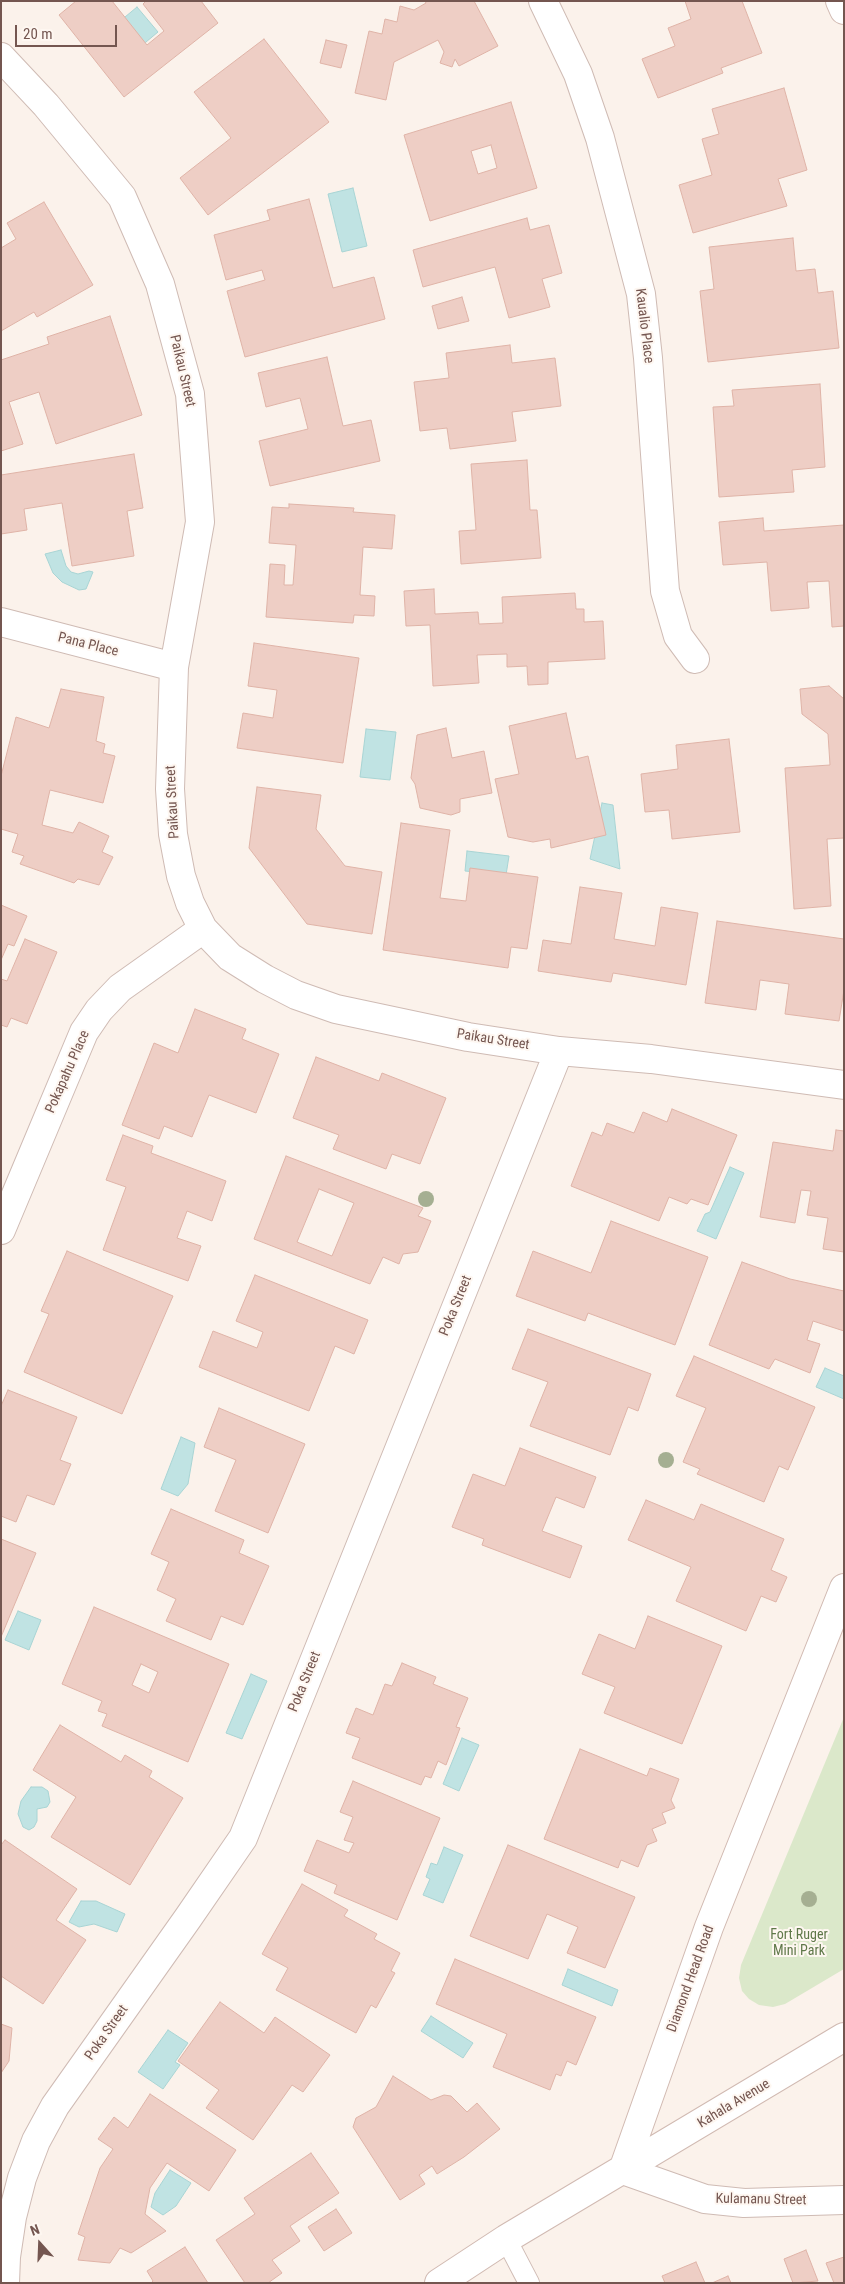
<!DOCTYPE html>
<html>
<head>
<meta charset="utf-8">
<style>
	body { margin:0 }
	#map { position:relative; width:845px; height:2284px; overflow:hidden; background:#fbf2eb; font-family:"Roboto Condensed",sans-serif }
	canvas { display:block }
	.frame { position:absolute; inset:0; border:2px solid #745650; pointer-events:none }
	.north { position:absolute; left:15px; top:2219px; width:50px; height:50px; -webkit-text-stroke:4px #fef7f1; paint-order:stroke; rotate:340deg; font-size:14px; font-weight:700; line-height:20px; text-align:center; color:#745650 }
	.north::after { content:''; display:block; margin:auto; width:18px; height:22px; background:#745650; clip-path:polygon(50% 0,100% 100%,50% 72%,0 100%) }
	.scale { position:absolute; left:15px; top:25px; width:102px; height:22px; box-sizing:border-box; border:2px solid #745650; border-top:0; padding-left:6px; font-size:15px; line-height:18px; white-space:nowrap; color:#745650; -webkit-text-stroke:4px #fef7f1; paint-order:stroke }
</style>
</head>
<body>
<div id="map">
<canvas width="845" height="2284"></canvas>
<div class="frame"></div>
<div class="north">N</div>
<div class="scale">20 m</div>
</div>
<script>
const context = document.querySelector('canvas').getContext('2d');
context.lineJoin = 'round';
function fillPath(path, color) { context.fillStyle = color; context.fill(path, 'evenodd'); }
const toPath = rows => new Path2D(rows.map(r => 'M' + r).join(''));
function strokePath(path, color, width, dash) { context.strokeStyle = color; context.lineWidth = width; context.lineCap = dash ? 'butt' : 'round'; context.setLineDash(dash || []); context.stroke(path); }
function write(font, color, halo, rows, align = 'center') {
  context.font = font + ' "Roboto Condensed",sans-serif'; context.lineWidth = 4; context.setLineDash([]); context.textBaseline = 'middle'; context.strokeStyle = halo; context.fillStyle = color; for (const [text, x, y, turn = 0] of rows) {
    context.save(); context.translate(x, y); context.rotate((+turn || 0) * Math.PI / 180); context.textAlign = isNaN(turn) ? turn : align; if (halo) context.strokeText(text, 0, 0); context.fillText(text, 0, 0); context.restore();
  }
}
fillPath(toPath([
	[844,1717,844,1969,785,2004,773,2007,759,2005,749,1999,742,1991,739,1978,741,1965]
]), '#dbe8ca');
const water = toPath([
	[137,7,158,32,140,47,119,22,137,7],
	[353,188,367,246,342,252,328,194,353,188],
	[61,550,66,566,71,572,78,574,89,571,93,572,86,589,79,590,62,582,53,573,45,554,61,550],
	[366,729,396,732,390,780,360,777,366,729],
	[602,803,613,805,620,869,590,859,602,803],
	[467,851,509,856,506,875,465,871,467,851],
	[730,1167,744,1173,716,1239,697,1231,705,1214,710,1212,730,1167],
	[825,1368,844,1376,844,1399,816,1387,825,1368],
	[181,1437,195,1443,188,1484,178,1496,161,1489,181,1437],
	[18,1611,41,1620,29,1650,5,1640,18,1611],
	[251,1674,267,1681,242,1739,226,1733,251,1674],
	[462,1738,479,1745,459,1791,443,1784,462,1738],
	[31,1787,42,1787,48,1791,50,1802,47,1807,37,1809,37,1821,34,1827,29,1830,23,1827,18,1814,21,1801,31,1787],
	[444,1847,463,1855,443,1903,423,1895,430,1879,426,1877,431,1863,437,1865,444,1847],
	[81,1901,96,1901,125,1914,117,1932,94,1924,79,1927,69,1922,81,1901],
	[568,1969,618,1990,612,2006,562,1985,568,1969],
	[431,2016,473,2043,463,2058,421,2031,431,2016],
	[168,2030,188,2043,175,2062,180,2065,163,2089,138,2072,168,2030],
	[170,2170,191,2183,176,2206,163,2215,151,2207,155,2193,170,2170]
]);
fillPath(water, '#c0e3e3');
strokePath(water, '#a8d4d4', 1);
const building = toPath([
	[76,1,112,1,147,45,164,31,143,4,146,1,201,1,218,23,124,97,59,15,76,1],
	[425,1,474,1,498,46,459,66,455,59,452,67,440,63,444,52,438,40,394,62,386,100,355,93,369,31,382,34,385,19,397,22,400,6,414,10,426,3,425,1],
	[685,1,742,1,762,53,721,68,723,73,658,98,642,59,675,46,668,28,691,19,685,1],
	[264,39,329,122,208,215,180,178,231,138,194,92,264,39],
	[326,40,347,45,341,68,320,63,326,40],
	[784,88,807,170,778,179,787,206,693,233,679,185,712,175,702,139,719,134,712,109,784,88],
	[511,102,537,188,430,221,404,135,511,102],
	[491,145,497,168,478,174,471,151,491,145],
	[309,199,333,288,374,277,385,319,245,357,227,291,265,280,262,270,226,280,214,235,270,220,267,210,309,199],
	[44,202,93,285,37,317,34,312,1,331,1,248,16,239,7,223,44,202],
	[527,218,530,230,549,225,562,273,542,279,550,307,509,318,495,267,423,287,413,250,527,218],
	[793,238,796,271,815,269,818,293,833,291,839,348,708,362,700,291,714,289,709,247,793,238],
	[462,297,469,321,438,329,432,306,462,297],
	[110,316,142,415,56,444,39,392,9,402,23,444,1,451,1,360,49,344,47,337,110,316],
	[510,345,512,363,555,358,561,406,512,412,516,441,450,449,447,428,420,431,414,382,449,378,446,353,510,345],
	[327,357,343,426,371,420,380,461,270,486,259,441,308,429,300,398,266,407,258,373,327,357],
	[820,384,825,467,792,470,794,492,719,497,713,407,734,406,732,390,820,384],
	[134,454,143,508,127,511,134,556,72,566,62,503,24,509,27,530,1,534,1,475,134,454],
	[527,460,530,510,537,510,541,558,461,564,459,531,476,530,471,464,527,460],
	[289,504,354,508,353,512,395,515,392,549,363,547,360,595,375,596,374,616,354,615,353,623,266,617,270,564,285,565,284,585,293,585,296,545,269,543,272,507,289,508,289,504],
	[763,518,764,531,844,525,844,626,832,627,829,581,807,582,809,608,771,611,767,562,723,565,719,522,763,518],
	[434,589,435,614,478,612,479,624,503,623,502,597,575,593,576,609,584,609,584,622,603,621,605,659,548,662,548,684,528,685,527,666,507,667,507,654,477,655,479,683,433,686,430,625,406,626,404,591,434,589],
	[254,643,359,658,343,763,237,748,243,713,273,718,277,690,248,686,254,643],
	[829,686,844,699,844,838,827,839,831,906,794,909,785,768,830,765,828,734,802,714,800,689,829,686],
	[61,689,104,697,96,741,105,744,103,753,115,756,103,803,50,790,42,825,73,833,79,822,109,836,102,852,113,857,99,885,78,879,74,883,20,864,24,856,12,852,18,834,1,829,1,776,16,717,49,728,61,689],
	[566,713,576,759,588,756,606,835,551,848,550,839,533,842,508,837,495,779,519,774,509,726,566,713],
	[446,728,452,758,484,751,492,793,460,799,460,812,451,815,420,808,415,784,411,778,417,735,446,728],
	[729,739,740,832,672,839,669,810,645,812,641,774,678,769,676,745,729,739],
	[257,787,321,795,316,829,345,866,382,872,372,934,307,924,249,848,257,787],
	[401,823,450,830,440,898,466,901,470,868,538,877,527,949,511,947,508,968,383,950,401,823],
	[580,887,622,893,614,939,655,946,661,907,698,913,686,985,613,973,611,982,538,971,543,940,571,944,580,887],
	[1,905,27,916,14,946,8,944,1,960,1,905],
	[717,921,844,939,844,990,839,1021,785,1014,789,984,760,980,756,1010,705,1003,717,921],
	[25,939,57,952,27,1024,11,1018,7,1027,1,1025,1,979,7,981,25,939],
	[195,1009,246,1029,242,1039,279,1054,256,1113,209,1095,192,1137,164,1126,159,1139,122,1125,154,1043,178,1053,195,1009],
	[316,1057,379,1081,382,1073,446,1098,420,1164,392,1154,386,1169,333,1149,339,1135,293,1118,316,1057],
	[672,1109,737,1135,708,1205,691,1199,687,1204,669,1197,659,1221,571,1186,592,1132,602,1136,607,1123,634,1133,643,1112,667,1122,672,1109],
	[836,1130,844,1131,844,1252,823,1249,828,1218,807,1215,811,1191,801,1190,795,1223,760,1217,773,1142,833,1151,836,1130],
	[123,1135,153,1146,151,1153,226,1181,212,1221,187,1211,177,1238,201,1246,188,1281,103,1250,126,1187,106,1180,123,1135],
	[286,1156,423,1208,418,1216,431,1221,418,1252,403,1254,399,1264,383,1257,370,1284,254,1239,286,1156],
	[319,1189,354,1203,332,1256,297,1242,319,1189],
	[611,1221,708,1257,675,1345,588,1313,585,1321,516,1296,533,1251,591,1273,611,1221],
	[67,1251,173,1296,122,1414,24,1372,49,1314,41,1311,67,1251],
	[742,1262,790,1279,844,1291,844,1331,813,1321,807,1340,820,1344,810,1373,775,1359,769,1369,709,1345,742,1262],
	[255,1275,368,1320,354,1354,335,1346,309,1411,199,1367,213,1331,257,1348,263,1332,236,1321,255,1275],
	[528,1329,651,1374,638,1411,628,1407,610,1455,530,1426,548,1382,512,1369,528,1329],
	[694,1356,815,1407,788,1470,779,1466,764,1502,697,1474,700,1469,683,1462,706,1408,676,1396,694,1356],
	[8,1390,77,1417,60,1460,71,1464,54,1505,27,1495,16,1522,1,1516,1,1406,8,1390],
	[219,1408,305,1444,268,1533,215,1511,236,1460,204,1447,219,1408],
	[520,1448,596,1477,584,1508,556,1497,542,1531,582,1546,570,1578,482,1545,484,1539,452,1527,473,1474,505,1486,520,1448],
	[646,1500,694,1520,701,1504,784,1539,771,1570,787,1577,776,1602,761,1596,746,1631,676,1601,691,1567,628,1540,646,1500],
	[171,1509,244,1540,239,1553,269,1566,243,1625,221,1616,211,1640,166,1621,176,1599,157,1590,169,1562,151,1554,171,1509],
	[1,1539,36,1553,1,1637,1,1539],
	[94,1607,229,1664,188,1762,102,1726,107,1714,98,1711,102,1701,62,1684,94,1607],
	[141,1664,158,1672,149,1693,132,1685,141,1664],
	[648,1616,722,1646,682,1744,604,1713,615,1687,582,1674,599,1634,635,1649,648,1616],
	[402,1663,436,1677,433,1684,468,1698,456,1727,460,1728,446,1765,438,1761,431,1778,425,1776,421,1785,352,1758,360,1738,346,1733,356,1708,373,1715,385,1684,392,1686,402,1663],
	[60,1725,121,1762,125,1755,152,1771,149,1777,183,1798,130,1885,51,1837,76,1797,33,1770,60,1725],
	[580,1749,647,1776,650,1768,679,1779,671,1800,675,1808,662,1813,666,1823,652,1829,657,1841,647,1845,638,1867,621,1860,618,1868,544,1839,580,1749],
	[353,1781,440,1818,397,1920,334,1893,337,1885,304,1871,317,1840,349,1853,354,1843,344,1840,353,1817,340,1812,353,1781],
	[5,1840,77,1889,56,1920,86,1940,43,2004,1,1976,1,1845,5,1840],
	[508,1845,635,1897,605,1968,567,1953,578,1927,547,1914,528,1959,470,1936,508,1845],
	[302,1884,348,1910,344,1916,377,1934,374,1939,400,1953,391,1971,395,1973,376,2008,371,2005,356,2033,276,1990,288,1968,262,1954,302,1884],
	[455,1959,596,2017,576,2065,567,2061,561,2076,556,2074,550,2090,493,2067,507,2034,436,2004,455,1959],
	[220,2002,264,2033,275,2017,330,2055,303,2092,292,2085,253,2140,206,2108,219,2090,178,2061,220,2002],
	[1,2024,12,2028,9,2061,1,2073,1,2024],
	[393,2076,431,2100,444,2095,451,2096,467,2112,477,2103,500,2129,464,2157,437,2174,432,2166,419,2175,425,2184,400,2200,353,2127,356,2118,376,2107,393,2076],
	[150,2094,236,2150,209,2191,167,2163,150,2188,145,2214,166,2231,131,2253,120,2248,110,2263,78,2260,85,2237,78,2234,100,2168,113,2149,98,2139,114,2117,128,2128,150,2094],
	[311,2153,339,2193,290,2226,300,2241,272,2260,282,2273,268,2283,245,2283,216,2240,255,2214,244,2198,311,2153],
	[336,2209,352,2233,324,2251,308,2227,336,2209],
	[185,2247,208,2283,151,2283,153,2281,147,2271,185,2247],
	[806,2250,818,2281,793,2283,784,2259,806,2250],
	[844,2257,844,2283,834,2283,826,2263,844,2257],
	[696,2262,705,2283,665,2283,662,2276,696,2262],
	[728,2276,731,2283,712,2283,728,2276]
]);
fillPath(building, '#eecec5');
strokePath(building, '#dfb3a7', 1);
const lane = toPath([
	[506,2239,529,2283]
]);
const street = toPath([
	[543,1,578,74,600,138,641,294,648,358,665,591,678,636,695,659],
	[1,57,46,105,122,197,160,284,190,394,200,522,174,667,170,789,173,834,181,876,190,903,203,929,230,957,265,979,296,995,336,1009,468,1037,559,1051,651,1059,844,1085],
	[1,622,174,667],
	[1,1230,84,1032,99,1010,120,988,203,929],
	[623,2170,705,2199,744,2203,844,2200],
	[5,2283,6,2257,12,2217,22,2178,36,2141,55,2106,188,1918,243,1838,559,1051]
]);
const secondary = toPath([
	[840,1,844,10],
	[623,2170,709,1927,844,1588],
	[439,2283,506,2239,844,2037]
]);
strokePath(lane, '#cfbbb4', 22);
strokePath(street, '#cfbbb4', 30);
strokePath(secondary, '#d1bab2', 30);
strokePath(lane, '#fff', 20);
strokePath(street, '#fff', 28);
strokePath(secondary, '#fff', 28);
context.fillStyle = '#a5af92';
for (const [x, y] of [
	[426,1199],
	[666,1460],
	[809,1899]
]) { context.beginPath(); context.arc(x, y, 8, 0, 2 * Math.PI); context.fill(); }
write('14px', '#745650', '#fef7f1', [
	["Kaualio Place",644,326,83],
	["Paikau Street",182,371,77],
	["Pana Place",88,645,14],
	["Paikau Street",173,802,-93],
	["Paikau Street",493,1040,9],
	["Pokapahu Place",68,1072,-66],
	["Poka Street",456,1306,-68],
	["Poka Street",305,1682,-68],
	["Diamond Head Road",691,1979,-70],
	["Poka Street",107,2033,-55],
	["Kahala Avenue",734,2104,-31],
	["Kulamanu Street",761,2200,1]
]);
write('14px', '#5f7849', '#fef7f1', [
	["Fort Ruger",799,1935],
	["Mini Park",799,1951]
]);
</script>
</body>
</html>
